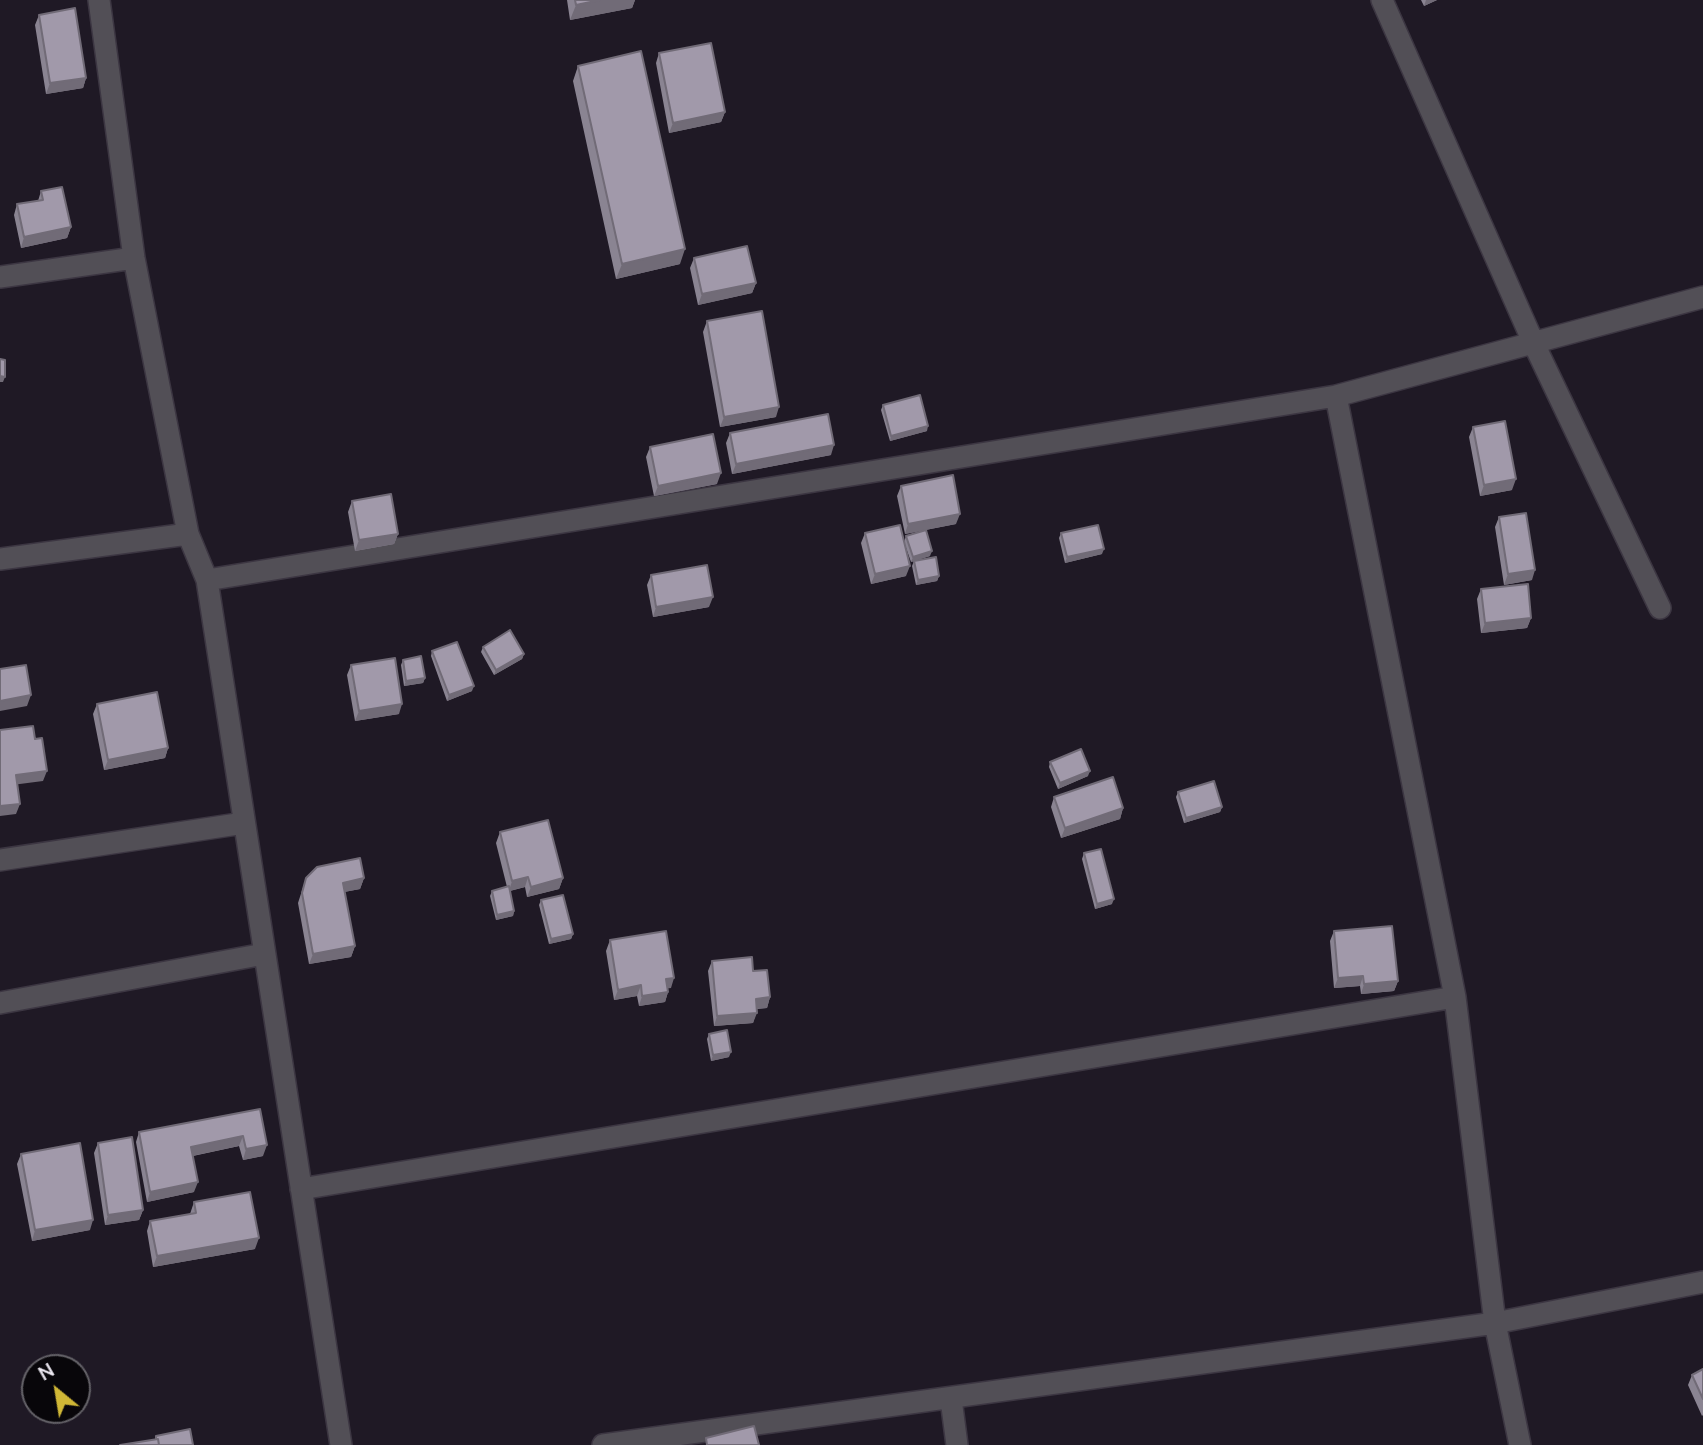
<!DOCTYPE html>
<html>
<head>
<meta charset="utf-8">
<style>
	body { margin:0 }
	#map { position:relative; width:1703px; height:1445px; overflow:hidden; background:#1f1925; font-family:"Nunito Sans",sans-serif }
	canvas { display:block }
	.north { position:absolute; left:21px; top:1354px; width:70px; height:70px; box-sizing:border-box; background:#08060a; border:2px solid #646268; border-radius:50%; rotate:330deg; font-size:19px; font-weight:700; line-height:28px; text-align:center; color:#efebf4 }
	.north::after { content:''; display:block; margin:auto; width:24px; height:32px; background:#d0b736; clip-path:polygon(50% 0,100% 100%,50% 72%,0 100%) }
</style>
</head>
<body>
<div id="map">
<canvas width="1703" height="1445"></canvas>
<div class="north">N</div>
</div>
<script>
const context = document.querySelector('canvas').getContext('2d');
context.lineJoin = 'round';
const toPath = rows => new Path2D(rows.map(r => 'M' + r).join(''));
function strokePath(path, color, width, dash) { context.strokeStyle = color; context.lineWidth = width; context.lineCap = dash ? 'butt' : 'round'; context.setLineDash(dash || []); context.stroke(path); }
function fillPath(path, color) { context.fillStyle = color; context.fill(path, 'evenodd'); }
const minor = toPath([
	[99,0,134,258,188,534,207,580,341,1445],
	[1382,0,1534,344,1660,608],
	[0,277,134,258],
	[1336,396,1455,997,1495,1323,1520,1445],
	[0,559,188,534],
	[207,580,1336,396,1703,297],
	[0,860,244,823],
	[0,1003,264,954],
	[301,1189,1455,997],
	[951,1399,957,1445],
	[603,1445,1495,1323,1703,1282]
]);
strokePath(minor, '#3c3642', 24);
strokePath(minor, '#524f56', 21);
fillPath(toPath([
	[567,0,635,0,632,8,570,20],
	[1421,0,1437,0,1424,6],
	[39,15,86,78,83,88,46,94,35,25],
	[659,53,725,112,721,122,669,133,656,63],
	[578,66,680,264,616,279,573,81],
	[41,191,71,227,67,238,21,248,14,215,17,204,38,201],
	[694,258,756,283,752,293,698,305,690,268],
	[707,321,776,417,720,427,703,332],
	[883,405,927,431,890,441,881,410],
	[1473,427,1512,490,1480,496,1469,437],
	[730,433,831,455,732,474,726,443],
	[650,447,717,484,654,496,646,457],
	[901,486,956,524,905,534,897,496],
	[352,501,398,534,394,544,355,551,348,512],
	[1499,517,1532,580,1504,585,1495,527],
	[865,533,906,576,871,584,861,543],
	[1061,533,1102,554,1065,563,1059,538],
	[906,536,930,556,917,560,939,576,937,581,916,585,912,566,914,561,911,562,904,542],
	[651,575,709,607,653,617,647,585],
	[1481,589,1531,618,1527,628,1481,633,1477,599],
	[483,647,524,654,522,659,494,675,481,652],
	[432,651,472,691,447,701,431,656],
	[403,660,425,678,423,683,404,686,401,665],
	[351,665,399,714,355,721,347,675],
	[97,704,168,748,165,758,104,770,93,714],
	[1050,762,1088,776,1058,789,1049,767],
	[1178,792,1222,807,1220,812,1184,823,1176,797],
	[1054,797,1123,808,1120,819,1061,838,1051,807],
	[500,832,563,878,559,889,527,897,525,887,510,891,514,911,513,916,496,920,490,896,492,891,507,887,496,843],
	[1084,853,1112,904,1095,909,1082,859],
	[306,878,364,878,360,889,344,892,355,946,351,957,309,964,298,903],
	[541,900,573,934,571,939,549,944,539,905],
	[1334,931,1398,981,1394,991,1361,994,1360,986,1334,988,1330,941],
	[610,940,671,988,668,988,668,992,665,1002,639,1006,637,996,614,1000,606,951],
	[712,961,753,971,770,997,767,1008,757,1009,753,1023,714,1026,708,971],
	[709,1034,729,1057,711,1061,707,1039],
	[260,1109,263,1156,243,1160,239,1146,193,1156,194,1192,147,1202,136,1142,139,1132],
	[98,1143,143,1210,139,1220,105,1225,94,1153],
	[21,1154,90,1230,32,1241,17,1164],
	[194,1202,255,1249,153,1267,147,1231,150,1221,190,1214],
	[1703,1369,1703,1415,1702,1416,1688,1385,1692,1375]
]), '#8a8492');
fillPath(toPath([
	[600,0,635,0,632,8,570,20,576,5],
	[1426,0,1437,0,1424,6],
	[86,78,83,88,46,94,50,83],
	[725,112,721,122,669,133,673,123],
	[71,227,67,238,21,248,24,237],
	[685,249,680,264,616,279,622,264],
	[756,283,752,293,698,305,702,294],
	[0,376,5,377,3,382,0,382],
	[779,407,776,417,720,427,724,417],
	[928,426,927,431,890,441,891,436],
	[834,445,831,455,732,474,736,464],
	[721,473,717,484,654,496,658,486],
	[1516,479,1512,490,1480,496,1484,485],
	[960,514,956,524,905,534,908,524],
	[398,534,394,544,355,551,359,540],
	[1104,549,1102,554,1065,563,1067,557],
	[932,551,930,556,911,562,913,557],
	[910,566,906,576,871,584,875,574],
	[1535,570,1532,580,1504,585,1508,574],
	[939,576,937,581,916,585,918,580],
	[713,597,709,607,653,617,656,607],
	[1531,618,1527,628,1481,633,1485,623],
	[524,654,522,659,494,675,496,670],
	[425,678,423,683,404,686,406,681],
	[474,686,472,691,447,701,449,695],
	[31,695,27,706,0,711,0,701],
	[402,704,399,714,355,721,359,711],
	[168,748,165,758,104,770,108,760],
	[47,771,43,781,12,785,16,775],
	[1090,771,1088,776,1058,789,1060,783],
	[20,804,16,814,0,816,0,806],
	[1222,807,1220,812,1184,823,1186,818],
	[1123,808,1120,819,1061,838,1065,828],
	[528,877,525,887,509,891,512,881],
	[364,878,360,889,339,893,343,883],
	[563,878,559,889,527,897,531,887],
	[1114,899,1112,904,1095,909,1097,904],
	[514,911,513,916,496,920,497,915],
	[573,934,571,939,549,944,551,939],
	[355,946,351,957,309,964,313,954],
	[1363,976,1360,986,1334,988,1338,978],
	[674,978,671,988,663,989,666,979],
	[1398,981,1394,991,1361,994,1364,984],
	[641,985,637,996,614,1000,618,990],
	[668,992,665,1002,639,1006,642,996],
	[770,997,767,1008,752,1009,756,999],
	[757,1013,753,1023,714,1026,717,1016],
	[731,1052,729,1057,711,1061,713,1055],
	[243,1136,239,1146,187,1157,191,1147],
	[267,1145,263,1156,243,1160,246,1149],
	[198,1182,194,1192,147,1202,150,1192],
	[143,1210,139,1220,105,1225,108,1215],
	[93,1220,90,1230,32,1241,35,1230],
	[259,1238,255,1249,153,1267,157,1256]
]), '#716b77');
const building = toPath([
	[575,0,600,0,576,5,575,0],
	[75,8,86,78,50,83,39,15,75,8],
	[711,43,725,112,673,123,659,53,711,43],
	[641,51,685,249,622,264,578,66,641,51],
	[62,187,71,227,24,237,17,204,43,200,41,191,62,187],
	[747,246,756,283,702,294,694,258,747,246],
	[762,311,779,407,724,417,707,321,762,311],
	[0,359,5,360,5,377,0,376,0,359],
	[920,395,928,426,891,436,883,405,920,395],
	[828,414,834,445,736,464,730,433,828,414],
	[1505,421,1516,479,1484,485,1473,427,1505,421],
	[713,434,721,473,658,486,650,447,713,434],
	[953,475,960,514,908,524,901,486,953,475],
	[391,494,398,534,359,540,352,501,391,494],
	[1526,513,1535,570,1508,574,1499,517,1526,513],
	[900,525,910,566,875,574,865,533,900,525],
	[1098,525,1104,549,1067,557,1061,533,1098,525],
	[926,530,932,551,913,557,906,536,926,530],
	[936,557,939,576,918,580,914,561,936,557],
	[707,565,713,597,656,607,651,575,707,565],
	[1528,584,1531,618,1485,623,1481,589,1528,584],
	[510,630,524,654,496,670,483,647,510,630],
	[457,642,474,686,449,695,432,651,457,642],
	[421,656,425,678,406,681,403,660,421,656],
	[395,658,402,704,359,711,351,665,395,658],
	[26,665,31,695,0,701,0,669,26,665],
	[157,692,168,748,108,760,97,704,157,692],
	[33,726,35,739,42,738,47,771,16,775,20,804,0,806,0,730,33,726],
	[1081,749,1090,771,1060,783,1050,762,1081,749],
	[1113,777,1123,808,1065,828,1054,797,1113,777],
	[1214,781,1222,807,1186,818,1178,792,1214,781],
	[548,820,563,878,531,887,528,877,512,881,500,832,548,820],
	[1101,849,1114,899,1097,904,1084,853,1101,849],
	[360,858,364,878,343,883,355,946,313,954,302,893,306,878,317,867,360,858],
	[509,886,514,911,497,915,492,891,509,886],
	[563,895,573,934,551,939,541,900,563,895],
	[1392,926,1398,981,1364,984,1363,976,1338,978,1334,931,1392,926],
	[666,931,674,978,666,979,668,992,642,996,641,985,618,990,610,940,666,931],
	[752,957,753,971,767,970,770,997,756,999,757,1013,717,1016,712,961,752,957],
	[727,1030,731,1052,713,1055,709,1034,727,1030],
	[260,1109,267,1145,246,1149,243,1136,191,1147,198,1182,150,1192,139,1132,260,1109],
	[132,1137,143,1210,108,1215,98,1143,132,1137],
	[80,1143,93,1220,35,1230,21,1154,80,1143],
	[250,1192,259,1238,157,1256,150,1221,196,1213,194,1202,250,1192],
	[1703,1369,1703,1399,1692,1375,1703,1369],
	[754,1426,759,1445,707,1445,706,1438,754,1426],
	[190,1429,193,1445,159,1445,158,1439,156,1439,156,1436,190,1429],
	[158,1439,159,1445,120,1445,158,1439]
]);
fillPath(building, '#a199aa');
strokePath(building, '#716b77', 2);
</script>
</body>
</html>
